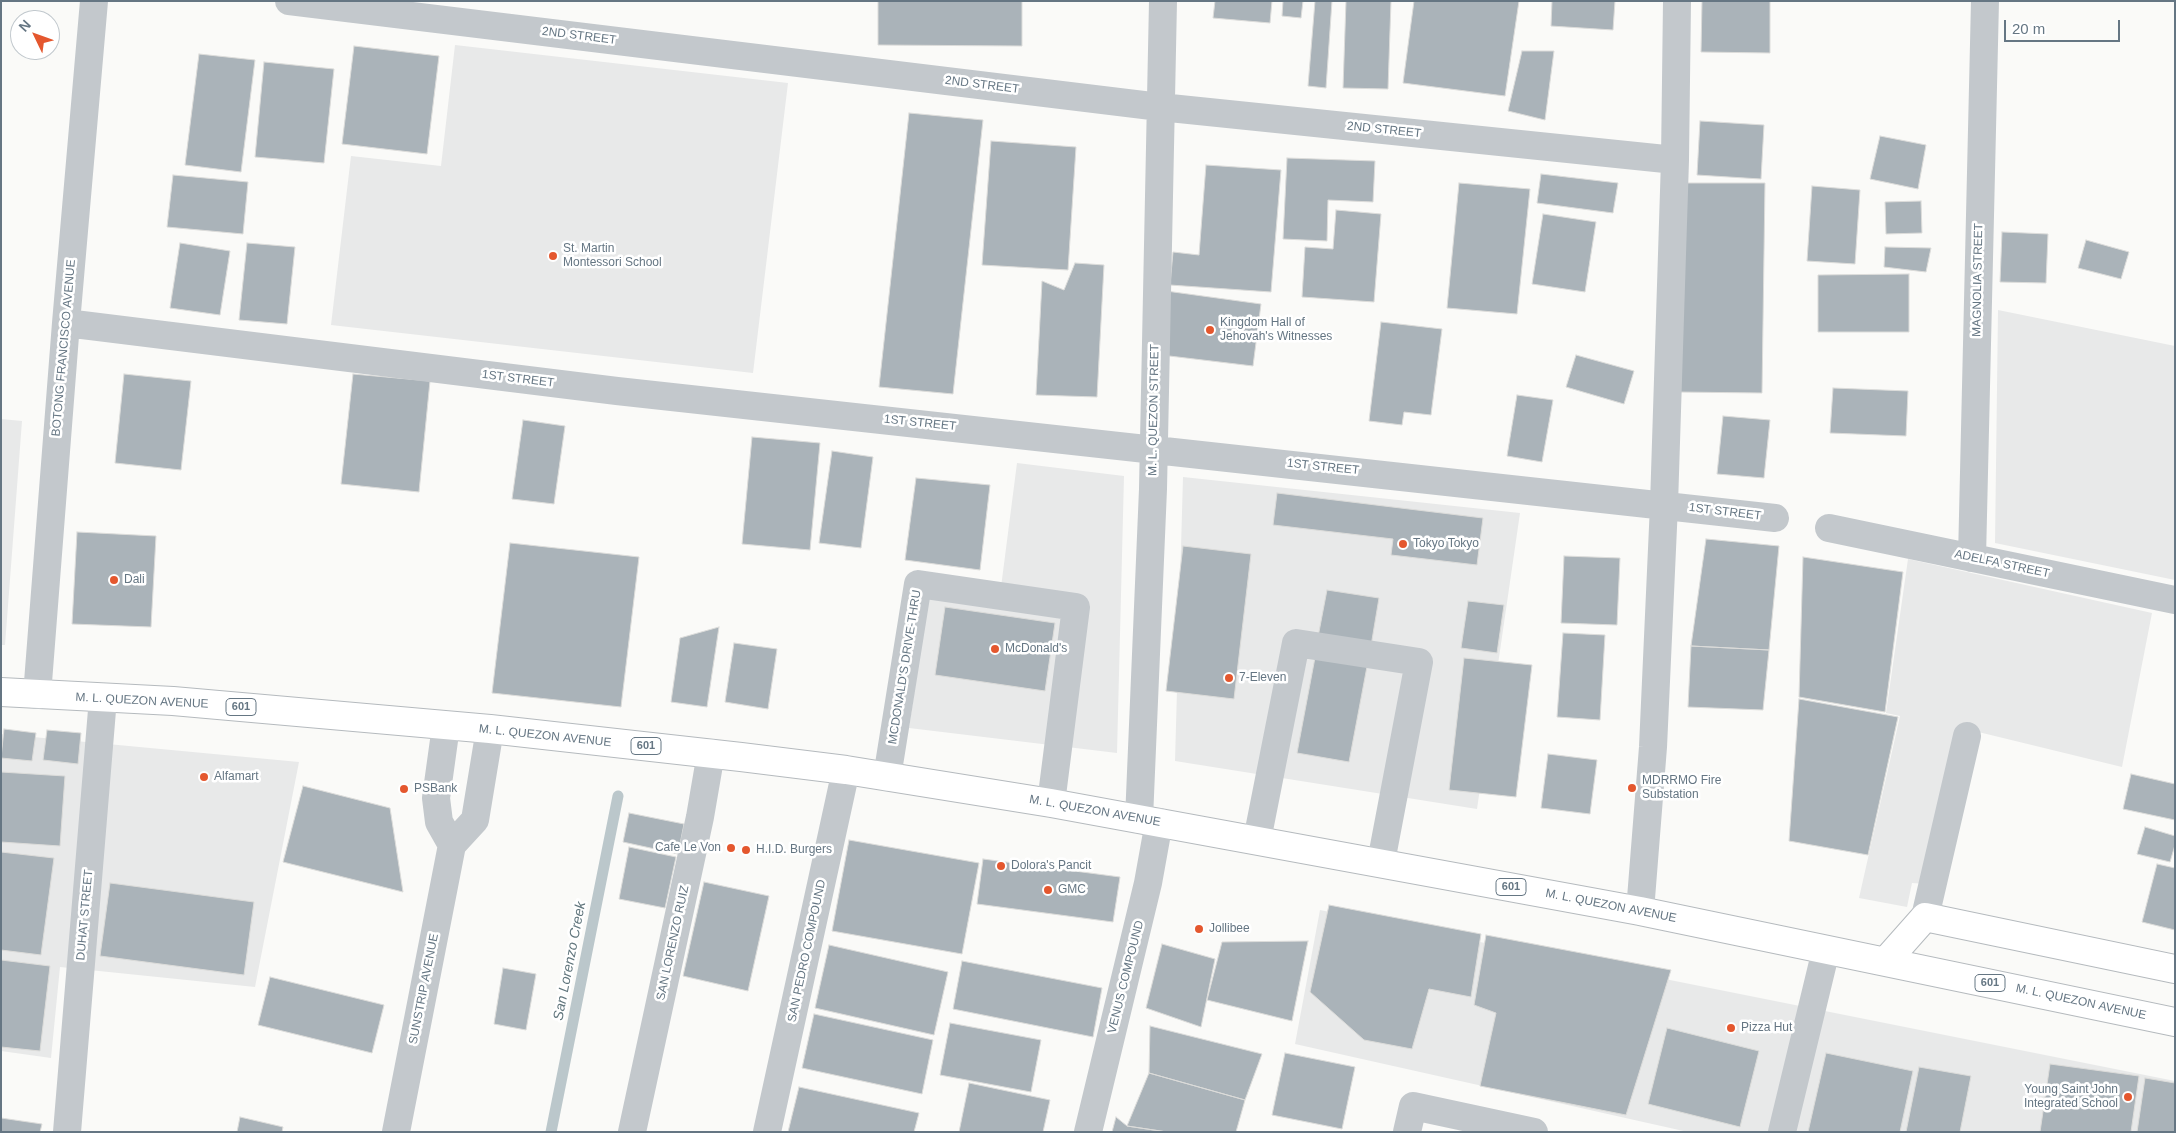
<!DOCTYPE html>
<html>
<head>
<meta charset="utf-8">
<style>
	body { margin:0 }
	#map { position:relative; width:2176px; height:1133px; overflow:hidden; background:#fafaf8; font-family:Helvetica,sans-serif }
	canvas { display:block }
	.frame { position:absolute; inset:0; border:2px solid #657683; pointer-events:none }
	.north { position:absolute; left:10px; top:10px; width:50px; height:50px; box-sizing:border-box; background:#fff; border:1px solid #c1c8cd; border-radius:50%; rotate:312deg; font-size:14px; font-weight:700; line-height:20px; text-align:center; color:#657683 }
	.north::after { content:''; display:block; margin:auto; width:18px; height:22px; background:#e4572e; clip-path:polygon(50% 0,100% 100%,50% 72%,0 100%) }
	.scale { position:absolute; left:2004px; top:20px; width:116px; height:22px; box-sizing:border-box; border:2px solid #657683; border-top:0; padding-left:6px; font-size:15px; line-height:18px; white-space:nowrap; color:#657683; -webkit-text-stroke:4px #fff; paint-order:stroke }
</style>
</head>
<body>
<div id="map">
<canvas width="2176" height="1133"></canvas>
<div class="frame"></div>
<div class="north">N</div>
<div class="scale">20 m</div>
</div>
<script>
const context = document.querySelector('canvas').getContext('2d');
context.lineJoin = 'round';
function fillPath(path, color) { context.fillStyle = color; context.fill(path, 'evenodd'); }
const toPath = rows => new Path2D(rows.map(r => 'M' + r).join(''));
function strokePath(path, color, width, dash) { context.strokeStyle = color; context.lineWidth = width; context.lineCap = dash ? 'butt' : 'round'; context.setLineDash(dash || []); context.stroke(path); }
function write(font, color, halo, rows, align = 'center') {
  context.font = font + ' Helvetica,sans-serif'; context.lineWidth = 5; context.setLineDash([]); context.textBaseline = 'middle'; context.strokeStyle = halo; context.fillStyle = color; for (const [text, x, y, turn = 0] of rows) {
    context.save(); context.translate(x, y); context.rotate((+turn || 0) * Math.PI / 180); context.textAlign = isNaN(turn) ? turn : align; if (halo) context.strokeText(text, 0, 0); context.fillText(text, 0, 0); context.restore();
  }
}
fillPath(toPath([
	[455,45,788,83,753,373,331,325,351,156,441,166],
	[1998,310,2175,346,2175,580,1995,543],
	[1,419,22,421,5,645,1,645],
	[1017,463,1124,476,1117,753,909,728,930,585,1000,595],
	[1183,477,1520,513,1477,809,1175,761],
	[1908,559,2152,613,2122,767,1962,728,1927,884,1912,883,1907,907,1859,898,1900,716,1886,713],
	[1,734,299,762,255,987,60,967,51,1058,1,1051],
	[1320,910,2175,1081,2175,1132,1688,1132,1295,1044]
]), '#e8e9e9');
strokePath(toPath([
	[551,1132,618,796]
]), '#bbc7cb', 11);
const building = toPath([
	[878,1,1022,1,1022,46,878,45,878,1],
	[1215,1,1272,1,1270,23,1213,18,1215,1],
	[1283,1,1303,1,1301,18,1282,16,1283,1],
	[1315,1,1332,1,1326,88,1308,86,1315,1],
	[1346,1,1391,1,1388,89,1343,88,1346,1],
	[1414,1,1519,1,1505,96,1403,83,1414,1],
	[1552,1,1615,1,1613,30,1551,26,1552,1],
	[1702,1,1770,1,1770,53,1701,52,1702,1],
	[354,46,439,56,427,154,342,144,354,46],
	[1522,51,1554,51,1545,120,1508,111,1522,51],
	[199,54,255,60,241,172,185,165,199,54],
	[264,62,334,69,324,163,255,157,264,62],
	[909,113,983,120,953,394,879,387,909,113],
	[1700,121,1764,125,1761,179,1697,175,1700,121],
	[1880,136,1926,145,1918,189,1870,179,1880,136],
	[991,141,1076,147,1068,270,982,265,991,141],
	[1287,158,1375,161,1373,202,1328,200,1327,241,1283,239,1287,158],
	[1206,165,1281,170,1271,292,1170,285,1173,252,1199,255,1206,165],
	[1541,174,1618,183,1613,213,1537,203,1541,174],
	[173,175,248,182,243,234,167,227,173,175],
	[1459,183,1530,189,1517,314,1447,308,1459,183],
	[1682,183,1765,183,1762,393,1678,392,1682,183],
	[1812,186,1860,190,1855,264,1807,261,1812,186],
	[1921,201,1922,233,1886,234,1885,202,1921,201],
	[1336,210,1381,214,1374,302,1302,297,1305,247,1333,249,1336,210],
	[1543,214,1596,222,1585,292,1532,284,1543,214],
	[2002,232,2048,234,2046,283,2000,282,2002,232],
	[2086,240,2129,252,2121,279,2078,268,2086,240],
	[180,243,230,251,220,315,170,308,180,243],
	[247,243,295,247,287,324,239,320,247,243],
	[1885,247,1931,248,1926,272,1884,267,1885,247],
	[1075,263,1104,265,1097,397,1036,395,1042,281,1064,290,1075,263],
	[1909,274,1909,332,1818,332,1818,275,1909,274],
	[1166,291,1261,304,1253,366,1161,355,1166,291],
	[1381,322,1442,329,1431,415,1404,412,1402,425,1369,421,1381,322],
	[1576,355,1634,371,1624,404,1566,387,1576,355],
	[124,374,191,381,181,470,115,463,124,374],
	[353,374,430,381,419,492,341,484,353,374],
	[1833,388,1908,391,1906,436,1830,433,1833,388],
	[1517,395,1553,400,1542,462,1507,456,1517,395],
	[1723,416,1770,420,1764,478,1717,474,1723,416],
	[523,420,565,426,554,504,512,499,523,420],
	[752,437,820,443,810,550,742,544,752,437],
	[832,451,873,457,861,548,819,543,832,451],
	[916,478,990,485,980,570,905,560,916,478],
	[1277,493,1483,518,1477,565,1391,555,1393,539,1273,525,1277,493],
	[77,532,156,536,151,627,72,624,77,532],
	[1706,539,1779,546,1769,650,1691,646,1706,539],
	[510,543,639,557,621,707,492,693,510,543],
	[1183,546,1251,554,1234,699,1166,691,1183,546],
	[1564,556,1620,558,1617,625,1561,623,1564,556],
	[1803,557,1903,572,1885,712,1799,697,1803,557],
	[1327,590,1379,598,1371,646,1318,637,1327,590],
	[1468,601,1504,605,1497,653,1461,648,1468,601],
	[945,607,1055,623,1045,691,935,675,945,607],
	[719,627,707,707,671,702,680,638,719,627],
	[1563,633,1605,635,1600,720,1557,717,1563,633],
	[734,643,777,649,768,709,725,702,734,643],
	[1691,646,1769,650,1763,710,1688,707,1691,646],
	[1317,647,1369,656,1349,762,1297,753,1317,647],
	[1464,658,1532,665,1516,797,1449,790,1464,658],
	[1799,699,1898,717,1868,855,1789,841,1799,699],
	[4,729,36,733,32,761,1,758,4,729],
	[47,730,81,733,78,764,43,760,47,730],
	[1548,754,1597,760,1590,814,1541,808,1548,754],
	[1,772,65,776,60,846,1,842,1,772],
	[2131,774,2175,784,2175,820,2123,809,2131,774],
	[303,786,390,808,403,892,283,862,303,786],
	[629,813,684,824,678,854,623,842,629,813],
	[2145,827,2175,836,2175,845,2170,862,2137,854,2145,827],
	[849,840,979,863,962,954,832,931,849,840],
	[629,847,676,857,665,908,619,899,629,847],
	[1,852,54,858,41,955,1,950,1,852],
	[983,859,1120,877,1113,922,977,904,983,859],
	[2157,864,2175,868,2175,930,2142,922,2157,864],
	[704,882,769,896,748,991,683,976,704,882],
	[110,883,254,902,244,975,100,956,110,883],
	[1329,905,1481,934,1471,997,1429,989,1412,1049,1364,1040,1310,992,1329,905],
	[1486,935,1671,970,1626,1115,1480,1086,1496,1013,1474,1005,1486,935],
	[1308,941,1292,1021,1207,1000,1222,942,1308,941],
	[1162,944,1215,959,1201,1027,1146,1008,1162,944],
	[829,945,948,972,934,1035,815,1008,829,945],
	[1,960,50,966,40,1051,1,1047,1,960],
	[962,961,1102,988,1093,1037,953,1009,962,961],
	[503,968,536,974,526,1030,494,1024,503,968],
	[270,977,384,1005,372,1053,258,1025,270,977],
	[814,1014,933,1040,922,1094,802,1068,814,1014],
	[950,1023,1041,1040,1031,1092,940,1075,950,1023],
	[1150,1026,1262,1054,1245,1100,1149,1073,1150,1026],
	[1667,1028,1759,1051,1740,1127,1648,1104,1667,1028],
	[1285,1053,1355,1067,1342,1129,1272,1115,1285,1053],
	[1826,1053,1913,1071,1900,1132,1808,1132,1826,1053],
	[2050,1064,2139,1076,2131,1132,2040,1132,2050,1064],
	[1919,1067,1971,1076,1960,1132,1906,1132,1919,1067],
	[1149,1073,1245,1100,1236,1132,1167,1132,1127,1126,1149,1073],
	[2145,1078,2175,1083,2175,1132,2137,1132,2145,1078],
	[969,1083,1050,1100,1043,1132,959,1132,969,1083],
	[799,1087,919,1113,914,1132,788,1132,799,1087],
	[240,1117,283,1127,282,1132,237,1132,240,1117],
	[1116,1117,1127,1126,1167,1132,1112,1132,1116,1117],
	[1,1118,42,1124,40,1132,1,1132,1,1118]
]);
fillPath(building, '#aab3b9');
strokePath(building, '#dcdcda', 1);
const major = toPath([
	[1,692,173,701,490,729,741,757,846,770,1051,803,1640,911,2175,1022],
	[1886,961,1925,917,2175,969]
]);
strokePath(major, '#b5babe', 30);
strokePath(toPath([
	[289,1,1160,107,1675,160],
	[66,323,617,391,1775,518],
	[1829,528,2175,600],
	[1972,558,1985,1],
	[37,695,66,323,94,1],
	[446,726,436,798,439,822,452,845],
	[887,777,918,584,1076,607,1051,803],
	[1139,819,1153,489,1163,1],
	[1257,840,1296,643,1419,662,1381,862],
	[452,845,475,820,490,729],
	[1640,911,1653,747,1664,505,1675,160,1677,1],
	[1925,917,1967,736],
	[67,1132,103,698],
	[396,1132,452,845],
	[632,1132,700,817,711,753],
	[767,1132,846,770],
	[1088,1132,1148,883,1159,822],
	[1407,1132,1413,1106,1534,1132],
	[1782,1132,1826,950]
]), '#c3c8cc', 28);
strokePath(major, '#fff', 28);
for (const [x, y, r, color] of [
	[553,256,5,"#e4572e"],
	[1210,330,5,"#e4572e"],
	[1403,544,5,"#e4572e"],
	[114,580,5,"#e4572e"],
	[995,649,5,"#e4572e"],
	[1229,678,5,"#e4572e"],
	[204,777,5,"#e4572e"],
	[1632,788,5,"#e4572e"],
	[404,789,5,"#e4572e"],
	[731,848,5,"#e4572e"],
	[746,850,5,"#e4572e"],
	[1001,866,5,"#e4572e"],
	[1048,890,5,"#e4572e"],
	[1199,929,5,"#e4572e"],
	[1731,1028,5,"#e4572e"],
	[2128,1097,5,"#e4572e"]
]) { const dot = new Path2D(); dot.arc(x, y, r, 0, 2 * Math.PI); context.fillStyle = color; context.fill(dot); strokePath(dot, '#fff', 2); }
for (const [x, y, w] of [
	[241,707,30],
	[646,746,30],
	[1511,887,30],
	[1990,983,30]
]) { const box = new Path2D(); box.roundRect(x - w / 2, y - 8.5, w, 17, 4); context.fillStyle = '#fff'; context.fill(box); strokePath(box, '#657683', 1); }
write('bold 11px', '#657683', null, [
	["601",241,707],
	["601",646,746],
	["601",1511,887],
	["601",1990,983]
]);
write('12px', '#657683', '#fff', [
	["2ND STREET",579,36,7],
	["2ND STREET",982,85,7],
	["2ND STREET",1384,130,6],
	["MAGNOLIA STREET",1978,280,-89],
	["BOTONG FRANCISCO AVENUE",64,348,-85],
	["1ST STREET",518,379,7],
	["M. L. QUEZON STREET",1154,410,-89],
	["1ST STREET",920,423,6],
	["1ST STREET",1323,467,6],
	["1ST STREET",1725,512,7],
	["ADELFA STREET",2002,564,12],
	["MCDONALD'S DRIVE-THRU",905,667,-81],
	["M. L. QUEZON AVENUE",142,701,3],
	["M. L. QUEZON AVENUE",545,736,6],
	["M. L. QUEZON AVENUE",1095,811,10],
	["M. L. QUEZON AVENUE",1611,906,11],
	["DUHAT STREET",85,915,-85],
	["SAN LORENZO RUIZ",673,943,-78],
	["SAN PEDRO COMPOUND",807,951,-78],
	["VENUS COMPOUND",1126,977,-76],
	["SUNSTRIP AVENUE",424,989,-79],
	["M. L. QUEZON AVENUE",2081,1002,12]
]);
write('12px', '#657683', '#fff', [
	["St. Martin",563,249],
	["Montessori School",563,263],
	["Kingdom Hall of",1220,323],
	["Jehovah's Witnesses",1220,337],
	["Tokyo Tokyo",1413,544],
	["Dali",124,580],
	["McDonald's",1005,649],
	["7-Eleven",1239,678],
	["Alfamart",214,777],
	["MDRRMO Fire",1642,781],
	["Substation",1642,795],
	["PSBank",414,789],
	["Cafe Le Von",721,848,"right"],
	["H.I.D. Burgers",756,850],
	["Dolora's Pancit",1011,866],
	["GMC",1058,890],
	["Jollibee",1209,929],
	["Pizza Hut",1741,1028],
	["Young Saint John",2118,1090,"right"],
	["Integrated School",2118,1104,"right"]
], 'left');
write('italic 14px', '#60757c', '#fff', [
	["San Lorenzo Creek",570,961,-79]
]);
</script>
</body>
</html>
